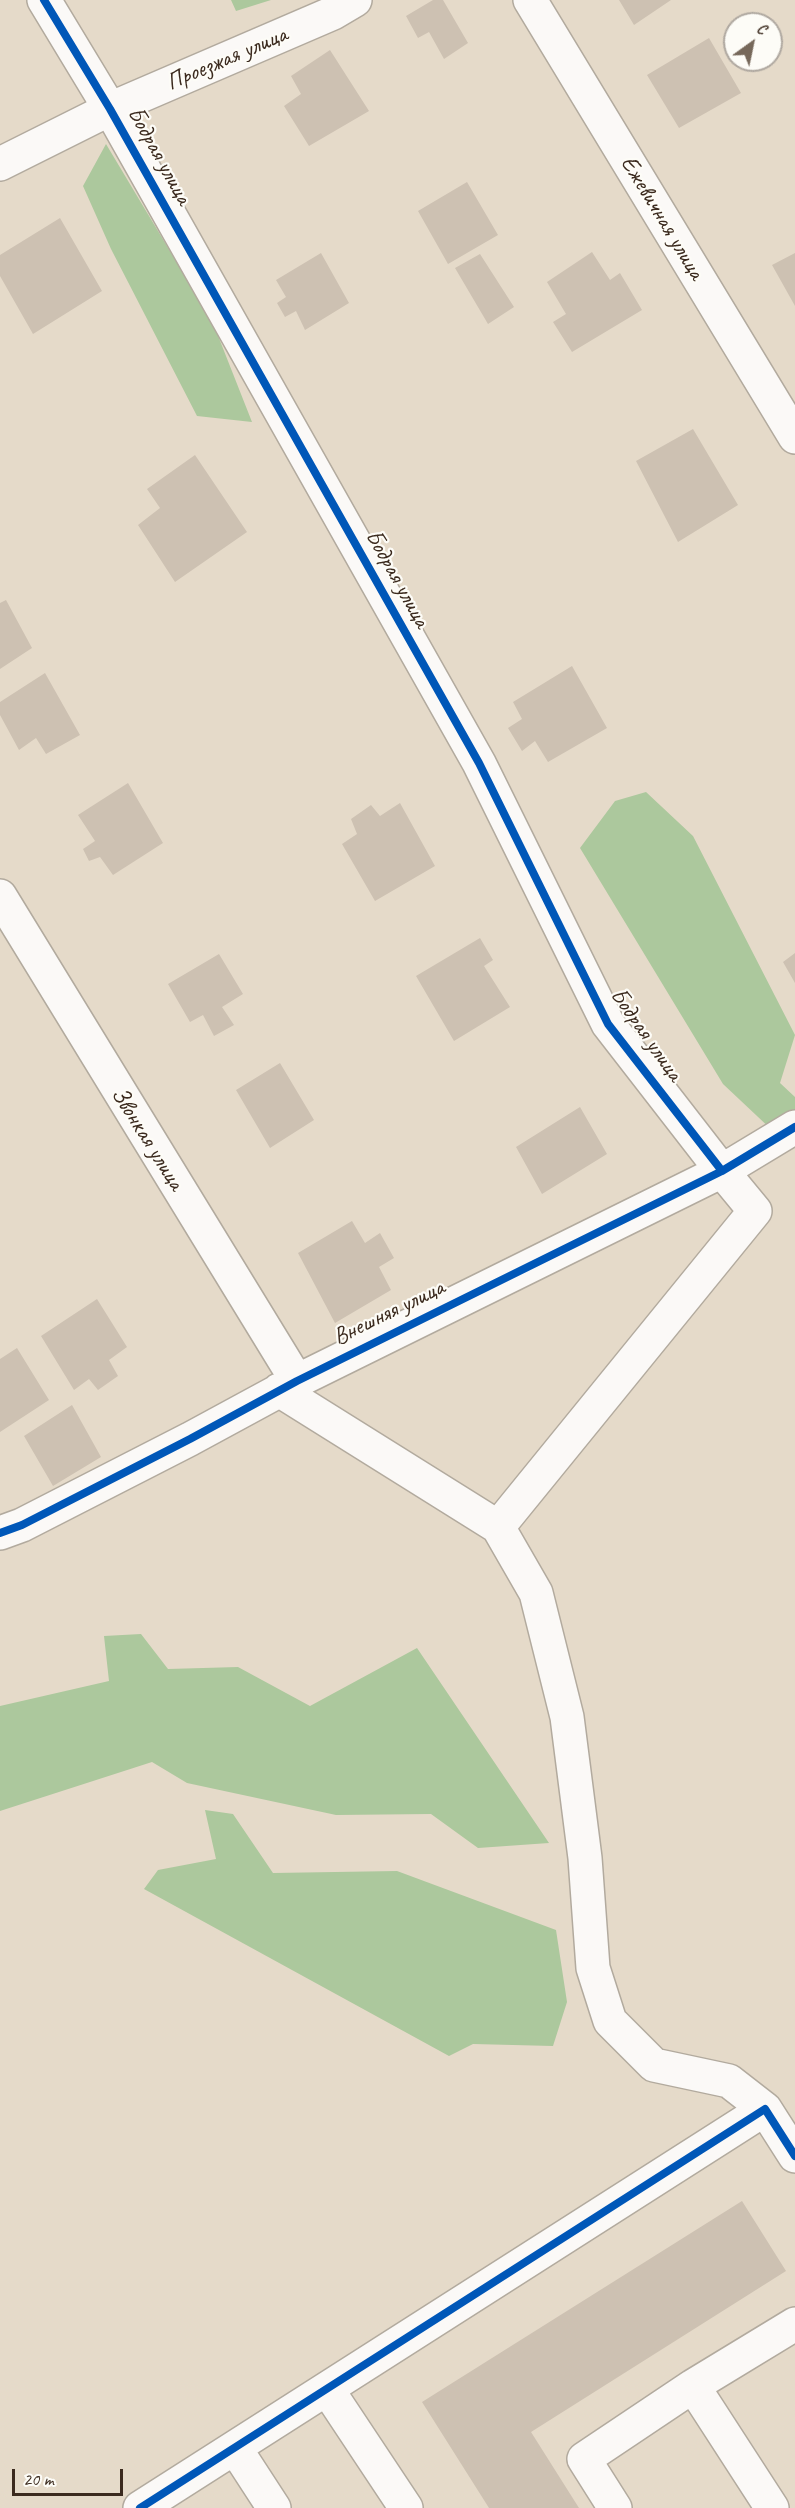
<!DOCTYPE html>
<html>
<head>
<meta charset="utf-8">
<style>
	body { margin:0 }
	#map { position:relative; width:795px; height:2508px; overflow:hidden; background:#e5dac9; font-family:Caveat,sans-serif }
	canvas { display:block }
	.north { position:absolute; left:723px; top:12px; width:60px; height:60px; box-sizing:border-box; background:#fdfcf7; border:2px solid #afa8a0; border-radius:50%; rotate:33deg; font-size:16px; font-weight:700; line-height:24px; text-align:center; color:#3b2a1e }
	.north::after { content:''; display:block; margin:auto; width:21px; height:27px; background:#76685a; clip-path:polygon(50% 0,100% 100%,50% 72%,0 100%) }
	.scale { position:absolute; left:12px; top:2469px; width:111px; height:27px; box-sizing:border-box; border:3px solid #3b2a1e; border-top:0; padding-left:8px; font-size:18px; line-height:21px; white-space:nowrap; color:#3b2a1e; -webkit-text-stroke:4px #fdfcf7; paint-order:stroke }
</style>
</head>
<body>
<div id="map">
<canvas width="795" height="2508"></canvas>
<div class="north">С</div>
<div class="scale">20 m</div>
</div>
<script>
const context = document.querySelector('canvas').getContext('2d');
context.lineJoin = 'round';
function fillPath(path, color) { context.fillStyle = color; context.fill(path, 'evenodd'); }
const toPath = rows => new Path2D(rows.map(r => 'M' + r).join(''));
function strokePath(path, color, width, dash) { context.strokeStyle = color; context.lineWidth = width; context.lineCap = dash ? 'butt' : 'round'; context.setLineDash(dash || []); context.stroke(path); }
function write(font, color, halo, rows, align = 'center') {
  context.font = font + ' Caveat,sans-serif'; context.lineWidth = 4.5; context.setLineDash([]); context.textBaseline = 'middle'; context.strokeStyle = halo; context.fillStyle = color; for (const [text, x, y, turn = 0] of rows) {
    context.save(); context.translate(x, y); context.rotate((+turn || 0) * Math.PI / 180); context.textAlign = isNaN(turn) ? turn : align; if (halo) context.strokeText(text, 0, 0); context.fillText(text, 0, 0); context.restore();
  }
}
fillPath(toPath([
	[231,0,271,0,236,11],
	[106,144,213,323,252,422,197,416,111,249,83,186],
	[646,792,693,836,795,1035,780,1083,795,1097,795,1139,774,1132,723,1084,580,848,615,801],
	[141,1634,168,1669,238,1667,310,1706,417,1648,549,1843,478,1848,431,1814,336,1815,187,1783,152,1762,0,1811,0,1706,109,1681,104,1636],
	[205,1810,233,1814,273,1873,397,1871,556,1930,567,2002,553,2046,473,2044,449,2056,144,1889,158,1870,216,1859]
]), '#acc89d');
fillPath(toPath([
	[433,0,443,0,468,43,444,59,429,32,418,38,406,16],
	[619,0,671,0,634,25],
	[709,38,741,93,679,128,647,75],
	[330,50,369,111,309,146,284,106,301,94,291,76],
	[467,182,498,235,448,264,418,211],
	[60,218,102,291,33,334,0,276,0,255],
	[592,252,610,280,620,273,642,310,572,352,553,322,566,314,547,282],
	[321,253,349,303,305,330,296,311,285,317,277,303,286,297,276,280],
	[795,253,795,306,772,265],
	[480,254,514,307,488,324,455,268],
	[693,429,738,505,678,542,636,461],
	[195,455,247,532,175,582,138,525,160,508,147,489],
	[6,600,32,648,0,669,0,603],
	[572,666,607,728,548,762,535,741,522,751,508,728,522,719,513,702],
	[45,673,80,735,46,754,36,738,19,750,0,715,0,702],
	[128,783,163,843,113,875,100,857,89,861,83,849,95,841,78,815],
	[400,803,435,866,375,901,342,844,357,834,351,819,371,805,380,816],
	[480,938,493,960,484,966,510,1007,454,1041,416,976],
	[795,953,795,983,783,962],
	[219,954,243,994,222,1007,234,1025,214,1036,203,1015,190,1022,168,984],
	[280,1063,314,1120,270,1148,236,1090],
	[580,1107,607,1154,542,1194,516,1147],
	[352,1221,365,1243,380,1233,394,1258,379,1267,391,1290,335,1323,298,1253],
	[97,1299,127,1347,109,1360,118,1376,98,1390,89,1379,74,1390,41,1336],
	[17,1348,49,1400,0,1432,0,1359],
	[72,1405,101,1457,53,1486,24,1436],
	[742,2201,786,2271,531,2432,579,2508,489,2508,422,2402]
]), '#cdc1b2');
const minor = toPath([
	[44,0,110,109,479,763,608,1024,722,1171,755,1211,498,1527,536,1593,567,1717,585,1858,593,1968,610,2021,654,2065,729,2081,765,2109,795,2156],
	[530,0,795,437],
	[0,164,110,109,333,13,355,0],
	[0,896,297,1381],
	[279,1390,498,1527],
	[0,1533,22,1525,190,1439,297,1381,722,1171,795,1127],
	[693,2386,772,2508],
	[327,2389,406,2508],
	[235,2448,274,2508],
	[140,2508,765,2109],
	[615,2508,584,2459,693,2386,795,2324]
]);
strokePath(minor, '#b2aa9e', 36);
strokePath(minor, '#fbf9f7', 33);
strokePath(toPath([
	[44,0,110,109,479,763,608,1024,722,1171],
	[0,1533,22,1525,190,1439,297,1381,722,1171,795,1127],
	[140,2508,765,2109,795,2156]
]), '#0057b8', 8);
write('24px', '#3b2a1e', '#fdfcf7', [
	["Проезжая улица",227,59,-23],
	["Бодрая улица",159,156,61],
	["Ежевичная улица",662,218,59],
	["Бодрая улица",397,579,61],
	["Бодрая улица",646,1035,55],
	["Звонкая улица",147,1139,58],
	["Внешняя улица",389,1313,-26]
]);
</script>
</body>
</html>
